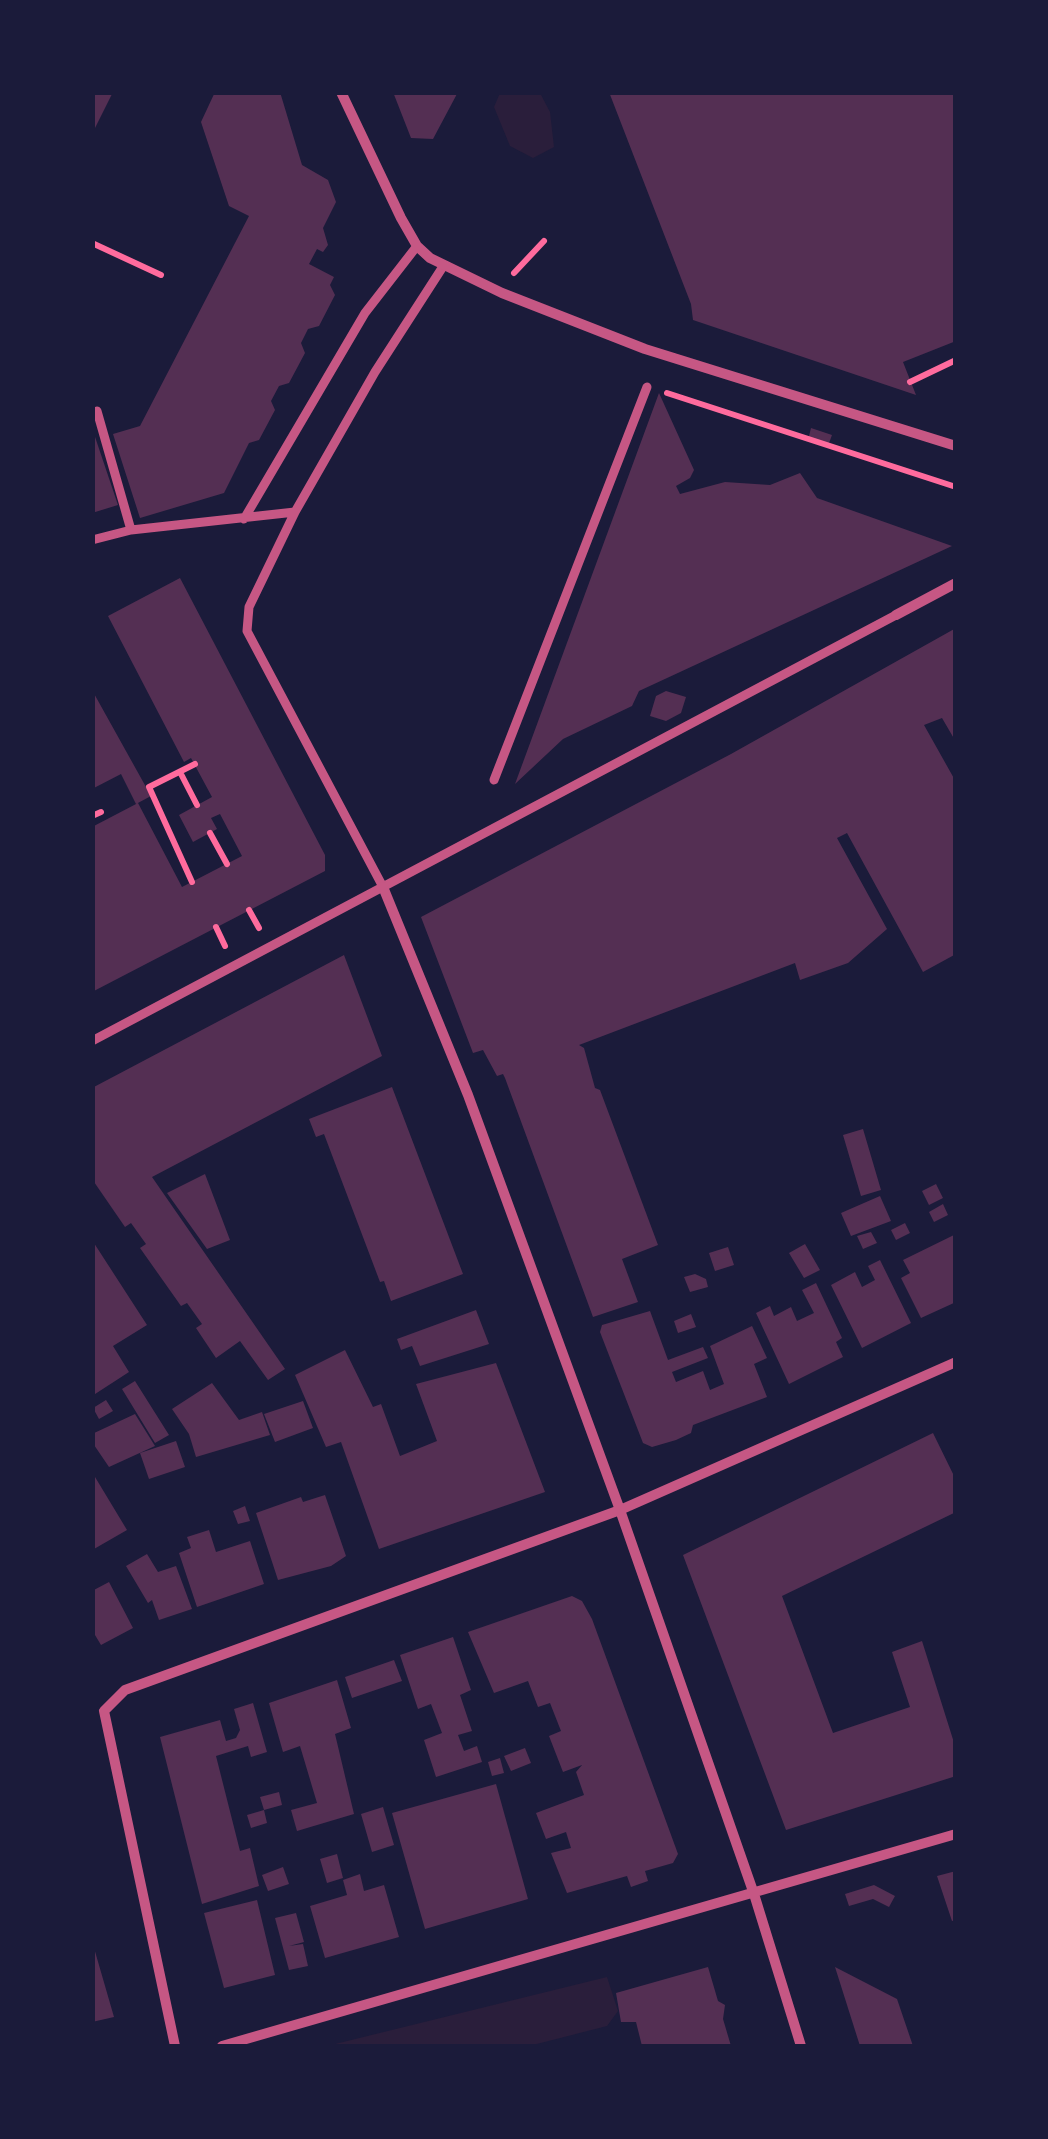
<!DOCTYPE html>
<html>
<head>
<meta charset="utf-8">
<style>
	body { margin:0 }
	#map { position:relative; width:1048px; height:2139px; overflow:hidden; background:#1b1b3a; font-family:Jost,sans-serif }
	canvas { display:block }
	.frame { position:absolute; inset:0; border:95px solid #1b1b3a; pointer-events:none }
</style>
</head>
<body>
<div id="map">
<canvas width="1048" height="2139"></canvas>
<div class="frame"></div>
</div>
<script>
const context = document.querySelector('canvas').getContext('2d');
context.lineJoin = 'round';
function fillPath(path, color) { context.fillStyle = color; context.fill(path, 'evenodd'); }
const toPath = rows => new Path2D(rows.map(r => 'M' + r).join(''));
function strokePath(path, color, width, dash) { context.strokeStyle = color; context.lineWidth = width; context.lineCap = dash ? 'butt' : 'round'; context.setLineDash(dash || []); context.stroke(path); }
fillPath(toPath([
	[500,93,540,93,550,112,554,147,533,158,510,146,494,107],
	[607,1977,618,2011,607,2026,529,2046,327,2046]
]), '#2a1e3b');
fillPath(toPath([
	[92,92,113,92,92,134],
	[215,92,280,92,302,165,328,180,336,202,323,228,328,245,323,252,317,249,309,264,334,277,330,285,335,295,319,326,308,329,301,343,305,353,289,383,279,386,271,401,275,410,259,440,249,443,224,493,140,518,113,434,140,426,249,216,229,206,201,122],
	[393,92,458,92,433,139,411,138],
	[609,92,956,92,956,341,903,362,916,395,693,320,691,304],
	[659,393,694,470,690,478,676,486,680,494,725,482,770,485,800,473,817,498,952,546,639,691,632,706,563,739,515,784],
	[92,428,118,505,92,513],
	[811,428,832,435,828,446,808,440],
	[180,578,325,855,325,871,92,992,92,827,138,803,182,887,242,856,220,814,211,818,217,829,193,842,179,815,212,797,191,758,184,762,108,616],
	[956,628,956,742,942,718,924,725,956,782,956,954,923,972,847,833,837,838,887,929,848,963,800,980,795,963,579,1045,584,1048,595,1088,600,1090,658,1245,622,1259,638,1302,593,1317,505,1078,503,1074,497,1076,483,1050,473,1053,421,917,731,754],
	[92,690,151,796,136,804,121,774,92,789],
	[666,691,686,697,681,713,666,721,650,716,656,696],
	[344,955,382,1056,152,1177,285,1369,268,1380,240,1341,216,1358,196,1328,202,1324,187,1303,181,1306,140,1248,146,1244,131,1223,125,1227,92,1179,92,1088],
	[392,1087,463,1274,391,1301,384,1281,380,1282,324,1134,316,1137,309,1119],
	[863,1129,881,1190,861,1196,843,1135],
	[205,1174,230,1240,207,1249,167,1193],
	[936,1184,943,1198,929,1205,922,1191],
	[880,1196,891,1221,851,1236,841,1213],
	[943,1204,948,1215,934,1222,929,1212],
	[905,1223,910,1233,896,1240,891,1230],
	[871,1232,877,1243,863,1249,857,1236],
	[956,1234,956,1302,921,1318,901,1278,910,1273,903,1260],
	[92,1240,147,1325,113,1346,129,1372,92,1396],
	[805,1244,820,1270,804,1278,789,1253],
	[728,1247,734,1265,715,1271,709,1253],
	[880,1260,911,1323,862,1348,831,1285,855,1272,862,1287,875,1280,868,1266],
	[695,1274,706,1279,708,1287,690,1292,684,1277],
	[816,1283,842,1338,836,1342,843,1357,789,1384,756,1313,770,1306,774,1316,791,1307,797,1321,814,1313,802,1290],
	[476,1310,489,1344,420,1366,412,1346,401,1350,397,1339],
	[650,1311,668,1360,703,1347,708,1358,672,1372,676,1382,703,1371,710,1390,724,1384,710,1346,752,1326,767,1358,754,1364,767,1397,693,1425,691,1433,676,1440,652,1447,643,1443,600,1332,602,1325],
	[691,1314,696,1327,678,1333,674,1321],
	[345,1350,373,1407,381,1404,400,1456,437,1441,416,1384,496,1363,545,1492,379,1549,341,1442,326,1447,295,1375],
	[135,1381,169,1435,155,1443,122,1389],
	[212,1383,239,1420,262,1412,270,1435,196,1457,189,1434,172,1409],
	[106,1400,113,1411,99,1419,93,1408],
	[303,1401,313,1428,275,1442,264,1414],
	[135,1414,155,1446,109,1467,92,1442,92,1434],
	[933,1433,956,1480,956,1512,782,1596,833,1733,910,1707,892,1652,922,1641,956,1749,956,1776,786,1830,683,1555],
	[176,1441,185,1467,149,1479,140,1453],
	[92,1472,127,1530,94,1549,92,1547],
	[325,1495,346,1556,331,1566,278,1580,256,1513,301,1497,303,1502],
	[245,1506,250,1521,238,1524,233,1511],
	[209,1530,216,1552,250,1541,264,1584,197,1607,179,1553,191,1548,187,1537],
	[147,1554,158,1572,176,1566,192,1609,159,1620,152,1600,148,1603,126,1566],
	[109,1582,133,1628,101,1645,92,1630,92,1591],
	[572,1596,582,1601,592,1619,678,1854,673,1863,645,1871,648,1881,631,1887,627,1876,567,1893,551,1853,571,1848,566,1832,546,1839,536,1813,584,1795,576,1772,582,1765,563,1772,549,1736,561,1731,550,1703,538,1707,528,1681,494,1693,468,1632],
	[453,1637,471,1690,460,1695,472,1731,458,1735,464,1751,477,1746,482,1762,436,1777,424,1740,442,1733,431,1704,418,1709,400,1655],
	[394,1660,402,1681,352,1698,345,1677],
	[337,1680,351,1728,335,1734,354,1814,297,1831,291,1810,317,1803,300,1746,283,1752,269,1703],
	[253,1703,267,1752,251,1757,248,1746,216,1756,240,1851,250,1848,259,1886,202,1904,160,1737,220,1720,226,1741,236,1738,240,1730,234,1709],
	[525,1748,531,1763,511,1771,504,1756],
	[500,1758,504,1773,492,1776,488,1762],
	[496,1784,528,1899,425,1929,392,1813],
	[279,1792,282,1805,264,1810,260,1797],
	[383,1807,394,1845,372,1852,361,1814],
	[264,1810,267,1823,251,1828,247,1815],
	[337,1854,343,1878,327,1883,320,1859],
	[283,1867,289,1884,268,1891,262,1875],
	[956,1871,956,1920,952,1921,937,1876],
	[360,1874,364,1891,384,1885,399,1937,325,1958,310,1906,347,1895,343,1880],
	[874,1885,895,1896,889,1907,873,1899,849,1906,845,1894],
	[257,1900,275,1975,224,1988,204,1913],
	[296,1913,304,1942,289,1946,303,1944,308,1966,289,1970,275,1918],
	[92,1941,114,2017,92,2022],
	[708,1967,718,2001,725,2005,723,2019,731,2046,642,2046,636,2022,621,2022,616,1993],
	[835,1967,897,1999,913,2046,860,2046]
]), '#542f53');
strokePath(toPath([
	[92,243,161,275],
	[514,273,544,241],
	[910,382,956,360],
	[667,393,956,487],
	[180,772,197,805],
	[92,816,101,812],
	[210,833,227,864],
	[192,882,149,787,195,764],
	[249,910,259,928],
	[216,927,225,946]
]), '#ff6b9d', 6);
strokePath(toPath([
	[97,411,131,530],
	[244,519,365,313,417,246],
	[92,540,131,530,295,512],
	[494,780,647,387],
	[383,887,247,631,249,607,295,512,375,372,444,265],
	[92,1041,896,615]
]), '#c65784', 9);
strokePath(toPath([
	[341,92,401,218,417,246,430,258,502,293,645,349,956,446],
	[896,615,956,583],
	[383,887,468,1095,620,1510,754,1894,801,2046],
	[175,2046,104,1711,125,1690,620,1510,956,1362],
	[222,2046,956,1834]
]), '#c65784', 10);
</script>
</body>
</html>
